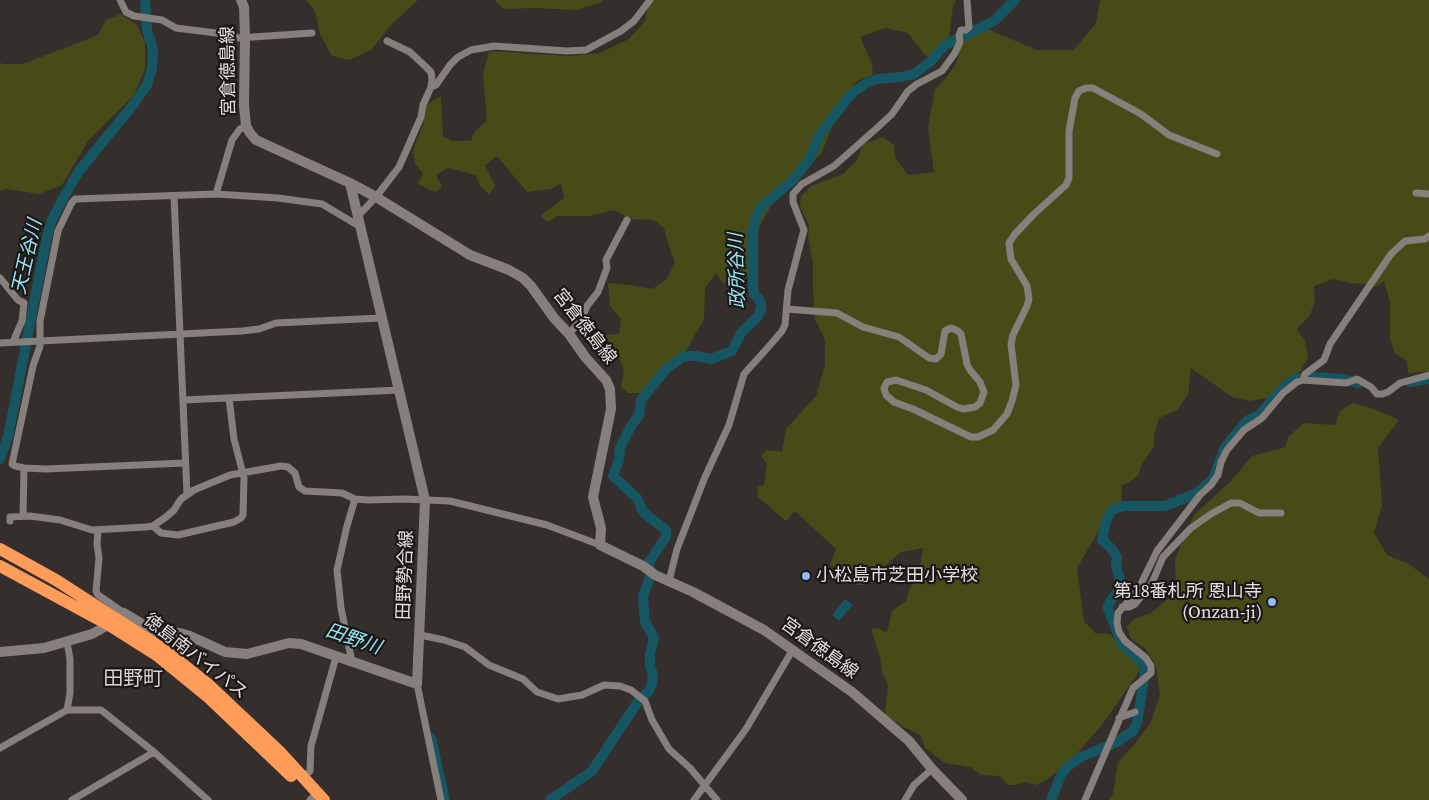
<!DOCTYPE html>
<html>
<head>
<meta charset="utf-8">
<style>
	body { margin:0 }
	canvas { display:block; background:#342e2c }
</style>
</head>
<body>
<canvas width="1429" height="800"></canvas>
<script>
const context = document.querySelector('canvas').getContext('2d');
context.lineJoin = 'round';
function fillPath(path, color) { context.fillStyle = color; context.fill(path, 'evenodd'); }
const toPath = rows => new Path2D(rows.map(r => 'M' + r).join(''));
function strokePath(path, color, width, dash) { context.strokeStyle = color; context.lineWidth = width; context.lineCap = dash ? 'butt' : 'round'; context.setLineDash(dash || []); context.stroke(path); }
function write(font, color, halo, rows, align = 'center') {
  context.font = font + ' "Source Serif 4","Noto Sans JP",serif'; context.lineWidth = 4.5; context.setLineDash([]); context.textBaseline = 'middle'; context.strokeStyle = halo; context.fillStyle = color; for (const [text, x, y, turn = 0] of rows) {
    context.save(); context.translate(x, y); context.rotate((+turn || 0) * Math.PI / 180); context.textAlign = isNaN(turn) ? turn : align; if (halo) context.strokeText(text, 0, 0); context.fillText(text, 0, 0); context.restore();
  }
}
fillPath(toPath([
	[306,0,418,0,390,26,372,49,350,60,332,56,320,34,315,11],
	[495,0,603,0,599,3,577,10,535,8,503,9],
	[649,0,956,0,953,6,948,48,936,63,925,55,908,33,885,28,860,37,872,64,873,75,857,81,843,99,822,152,803,172,786,180,774,200,763,220,755,237,757,271,744,279,734,278,723,284,716,273,705,288,704,319,686,351,665,367,645,393,628,393,621,387,624,370,618,355,605,335,619,334,621,319,610,306,608,283,629,285,652,289,666,280,675,262,669,247,664,228,654,220,632,219,614,210,590,216,557,216,548,222,540,216,564,198,561,183,551,189,527,192,497,156,485,165,495,186,489,194,480,186,476,175,448,168,436,175,442,187,435,192,418,184,423,173,415,164,413,150,423,125,426,105,441,96,443,136,452,141,471,141,475,131,487,121,483,75,489,51,569,56,600,53,629,39,645,21],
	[1100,0,1429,0,1429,371,1408,373,1407,361,1395,353,1390,339,1390,302,1384,281,1374,287,1366,284,1350,283,1333,279,1314,286,1315,300,1310,315,1297,329,1305,341,1308,357,1301,371,1283,381,1271,397,1250,401,1232,397,1191,368,1188,395,1177,410,1159,418,1154,436,1154,446,1142,464,1139,474,1130,482,1121,486,1122,501,1106,512,1097,534,1077,568,1084,621,1095,633,1110,634,1141,669,1102,725,1074,757,1049,778,1036,785,1026,782,1016,785,1008,785,1000,776,981,775,970,767,945,763,925,748,920,735,902,726,885,715,888,685,882,672,880,657,871,629,878,628,887,633,892,611,907,600,909,589,918,579,923,548,901,552,863,585,855,585,840,571,830,565,836,549,795,511,786,521,758,497,757,487,764,485,767,464,761,456,766,450,782,452,786,429,816,396,825,365,825,340,815,319,813,289,813,263,808,238,809,225,800,207,801,196,811,186,843,174,857,160,863,144,883,137,894,145,895,157,908,175,934,172,928,128,935,89,945,79,956,64,961,46,968,37,985,28,1037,50,1074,50,1096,23],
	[121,14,137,25,145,42,145,69,134,95,88,141,62,185,39,194,6,189,0,191,0,62,2,64,23,64,98,35,106,20],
	[1353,403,1371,408,1399,420,1378,448,1382,506,1374,533,1387,555,1407,563,1429,579,1429,800,1109,800,1113,794,1118,762,1134,745,1151,722,1160,695,1156,666,1146,649,1131,639,1127,627,1134,619,1151,613,1176,592,1175,559,1194,515,1231,481,1252,456,1285,447,1288,437,1304,423,1335,425,1340,411]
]), '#474b17');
fillPath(toPath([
	[845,599,853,605,839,621,832,615]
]), '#165662');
strokePath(toPath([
	[1410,382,1429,379],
	[0,459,8,437,46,241,52,220,65,195,79,171,133,105,147,85,152,68,153,49,147,30,145,0],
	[651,570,647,565,666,537,666,530,643,512,637,498,613,476,619,460,620,448,631,426,639,415,641,400,666,369,684,356,696,356,711,359,732,351,741,333,758,316,761,310,761,304,759,299,754,294,753,288,753,229,756,217,760,208,793,180,809,160,820,134,852,93,865,84,877,79,901,77,914,74,930,62,945,45,994,21,1015,0],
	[431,738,445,800],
	[550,800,592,771,639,700,648,692,652,684,653,675,650,666,650,654,654,638,645,622,643,596,650,577],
	[1051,800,1061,775,1067,767,1081,757,1115,743,1133,731,1137,723,1146,666,1122,644,1108,609,1108,606,1111,600,1122,587,1116,566,1117,557,1111,548,1102,540,1106,522,1110,512,1116,508,1125,506,1165,506,1197,493,1213,479,1225,447,1245,423,1250,419,1259,415,1280,391,1295,379,1311,377,1326,378,1343,379,1358,383]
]), '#165662', 10);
strokePath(toPath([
	[120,0,126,12,134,16,162,20,176,28,232,35,238,38,312,33],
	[431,87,436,85,450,65,458,57,471,50,494,46,567,51,586,50,621,31,634,21,650,0],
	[1416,193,1429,194],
	[216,194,232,140,240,129,246,126],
	[174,196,187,494],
	[357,217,376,197,399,167,421,117,423,105,431,87,432,79,431,72,426,67,410,52,387,41],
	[0,278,18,300,24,303,22,321,13,342],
	[787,309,837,313,863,327,899,337,929,358,936,359,941,354,945,331,951,328,958,331,961,334,967,364,970,370,980,382,984,392,980,403,975,407,963,409,957,407,926,390,896,380,887,382,884,388,886,395,894,402,913,409,971,437,978,437,993,430,1007,414,1012,401,1016,385,1011,344,1013,335,1027,306,1029,299,1027,286,1011,259,1009,243,1015,234,1034,214,1066,185,1069,178,1069,131,1075,98,1079,91,1086,88,1093,88,1141,114,1169,135,1217,154],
	[569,334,581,320,587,306,598,292,607,268,606,260,627,220],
	[0,343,242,331,259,329,276,323,381,318],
	[1303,380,1305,374,1324,360,1330,344,1391,254,1405,241,1425,239,1429,236],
	[183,400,400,390],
	[185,463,46,469,24,468,15,466,12,464,33,366,40,346,40,321,58,231,71,204,75,199,216,194,278,198,322,204,359,226],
	[23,516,24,468],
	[10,521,10,517,30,516,60,520,92,530,146,527,153,526,166,517,174,510,181,499,194,490,230,475,281,466,288,467,295,473,299,487,305,491,342,493,355,499,368,500,404,499,450,501,547,525,600,545],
	[153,526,161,533,178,535,234,522,241,518,243,515,244,478,234,439,229,398],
	[98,530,97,544,99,558,96,591,98,595,124,613],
	[669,581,677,549,705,477,729,425,744,374,771,344,782,331,785,325,788,290,804,230,793,202,793,194,802,184,834,166,878,127,892,114,908,91,917,84,942,71,955,53,960,42,959,35,961,30,966,30,969,27,967,0],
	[1122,607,1129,607,1135,604,1152,583,1163,557,1191,528,1211,514,1231,503,1240,503,1259,513,1281,513],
	[420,635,444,640,465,647,489,665,523,679,537,692,558,699,582,695,604,685,620,686,631,690,645,701,652,720,669,749,690,768,717,800],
	[350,662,351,657,341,608,337,570,347,526,355,499],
	[417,684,441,800],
	[67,710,70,693,70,659,67,642],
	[1119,718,1135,712],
	[0,748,67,710,101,710,154,752,208,800],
	[304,777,310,771,311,746,336,657],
	[72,800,154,752],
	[310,800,312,798],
	[694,800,746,729,792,651],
	[905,800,914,785,932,769],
	[1085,800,1133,688,1151,673,1151,666,1146,658,1125,641,1119,632,1117,623,1118,613,1138,590,1157,551,1200,495,1211,485,1218,475,1221,462,1227,450,1244,430,1262,418,1283,393,1297,382,1303,380,1346,383,1357,379,1371,387,1377,394,1382,394,1388,392,1400,383,1429,375]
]), '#867f7c', 7);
strokePath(toPath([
	[241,0,244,7,245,37,244,105,246,126,250,133,256,140,350,183,376,197,470,255,509,270,523,278,531,286,554,318,569,334,586,358,606,380,610,389,611,409,593,497,601,528,600,545,643,566,655,575,693,592,764,630,852,692,909,741,932,769,962,800],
	[0,652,44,648,92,634,117,620,124,613,157,633,180,633,190,636,225,652,247,654,289,643,301,644,417,684,425,500,350,183]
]), '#867f7c', 10);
strokePath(toPath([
	[0,549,56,580,166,651,209,685,279,751,324,800],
	[0,566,109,625,158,656,207,696,291,776]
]), '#ff9c5a', 12);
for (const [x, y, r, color] of [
	[806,576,5,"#99b5fd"],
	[1272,602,5,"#99b5fd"]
]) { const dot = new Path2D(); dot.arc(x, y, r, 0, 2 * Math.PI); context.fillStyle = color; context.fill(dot); strokePath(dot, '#1a1716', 2); }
write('18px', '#e4e0df', '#1a1716', [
	["宮倉徳島線",229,71,-91],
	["宮倉徳島線",584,327,52],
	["田野勢合線",406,575,-88],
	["宮倉徳島線",819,649,36],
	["徳島南バイパス",195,657,38]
]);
write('18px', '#e4e0df', '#1a1716', [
	["小松島市芝田小学校",816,576],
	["第18番札所 恩山寺",1262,592,"right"],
	["(Onzan-ji)",1262,613,"right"]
], 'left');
write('italic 19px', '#95e6f7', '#1a1716', [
	["天王谷川",28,257,-77],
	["政所谷川",738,271,-92],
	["田野川",353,640,19]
]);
write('20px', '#dad3cf', '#1a1716', [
	["田野町",133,680]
]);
</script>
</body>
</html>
